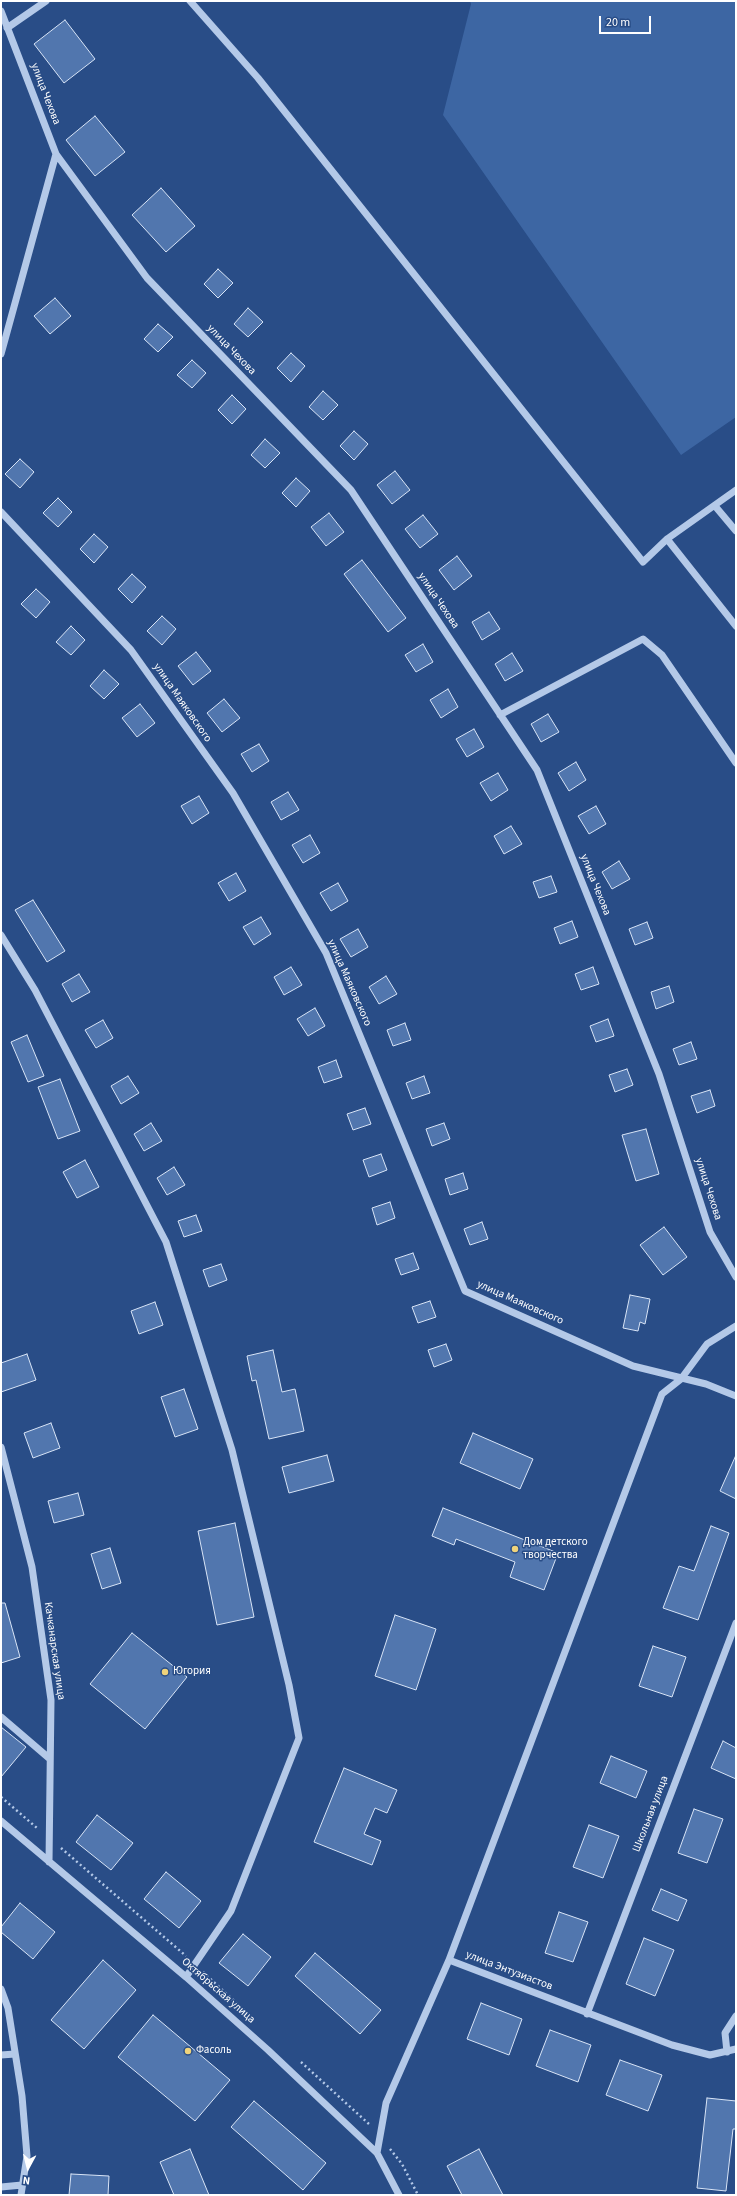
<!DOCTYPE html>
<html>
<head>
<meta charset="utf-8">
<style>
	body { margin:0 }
	#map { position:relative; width:737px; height:2196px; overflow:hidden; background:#294d87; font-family:"Source Sans 3",sans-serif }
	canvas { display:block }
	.frame { position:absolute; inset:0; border:2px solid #fff; pointer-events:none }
	.north { position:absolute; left:8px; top:2148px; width:40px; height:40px; -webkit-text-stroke:3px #294d87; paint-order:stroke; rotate:187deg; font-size:11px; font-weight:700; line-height:16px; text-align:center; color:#fff }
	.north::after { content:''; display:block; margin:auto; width:14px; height:18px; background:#fff; clip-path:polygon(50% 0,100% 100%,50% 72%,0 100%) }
	.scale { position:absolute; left:599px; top:16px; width:52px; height:18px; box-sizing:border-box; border:2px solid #fff; border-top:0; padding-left:5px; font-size:12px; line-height:14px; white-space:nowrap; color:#fff; -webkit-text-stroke:3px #294d87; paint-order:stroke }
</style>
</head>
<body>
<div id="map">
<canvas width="737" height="2196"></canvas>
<div class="frame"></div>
<div class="north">N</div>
<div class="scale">20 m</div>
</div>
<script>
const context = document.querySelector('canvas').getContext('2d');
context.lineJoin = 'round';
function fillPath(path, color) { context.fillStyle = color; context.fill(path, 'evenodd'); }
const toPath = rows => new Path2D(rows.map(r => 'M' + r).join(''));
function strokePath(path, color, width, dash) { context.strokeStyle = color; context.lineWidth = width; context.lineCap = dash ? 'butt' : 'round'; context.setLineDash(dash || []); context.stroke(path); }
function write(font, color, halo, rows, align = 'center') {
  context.font = font + ' "Source Sans 3",sans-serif'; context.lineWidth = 3; context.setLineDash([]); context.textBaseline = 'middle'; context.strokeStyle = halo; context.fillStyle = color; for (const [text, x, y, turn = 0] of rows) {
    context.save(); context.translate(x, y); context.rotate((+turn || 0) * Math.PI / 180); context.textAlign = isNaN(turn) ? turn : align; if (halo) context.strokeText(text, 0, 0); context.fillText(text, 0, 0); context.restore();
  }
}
fillPath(toPath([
	[470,1,736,1,736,417,681,455,443,115,471,4]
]), '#3d66a3');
const building = toPath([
	[65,20,95,59,64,83,34,44,65,20],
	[95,116,125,152,95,176,66,140,95,116],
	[161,188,195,226,166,252,132,215,161,188],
	[218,269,233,283,218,298,204,284,218,269],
	[55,298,71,316,50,334,34,316,55,298],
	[248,308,263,322,248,337,234,324,248,308],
	[158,324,173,337,158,352,144,339,158,324],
	[291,353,305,366,291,382,277,368,291,353],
	[192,360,206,373,192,388,177,375,192,360],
	[323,391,338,405,323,420,309,407,323,391],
	[232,395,246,409,232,424,218,410,232,395],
	[354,431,368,444,354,460,340,446,354,431],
	[265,439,280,453,265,468,251,455,265,439],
	[20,459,34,472,20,488,5,474,20,459],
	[395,471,410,490,392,504,377,485,395,471],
	[296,478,310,491,296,507,282,493,296,478],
	[58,498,72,512,58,527,43,513,58,498],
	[329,513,344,532,326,546,311,527,329,513],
	[423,515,438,534,420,548,405,529,423,515],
	[94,534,108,547,94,563,80,549,94,534],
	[457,556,472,576,454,590,439,570,457,556],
	[362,560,406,618,388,632,344,574,362,560],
	[132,574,146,587,132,603,118,589,132,574],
	[36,589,50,602,36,618,21,604,36,589],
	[489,612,500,629,482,640,472,622,489,612],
	[162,616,176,629,162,645,147,631,162,616],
	[71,626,85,640,71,655,56,642,71,626],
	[423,644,433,662,416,672,405,655,423,644],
	[196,652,211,671,193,685,178,666,196,652],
	[512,653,523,671,505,681,495,664,512,653],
	[104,670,119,684,104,699,90,686,104,670],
	[448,689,458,707,441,718,430,700,448,689],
	[224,699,240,718,222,732,207,713,224,699],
	[140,704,155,723,137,737,122,718,140,704],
	[548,714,559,732,541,742,531,724,548,714],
	[474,729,484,747,467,757,456,739,474,729],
	[259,744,269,761,252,772,241,754,259,744],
	[576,762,586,780,569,791,558,773,576,762],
	[498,773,508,790,491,801,480,783,498,773],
	[288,792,299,810,281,820,271,802,288,792],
	[199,796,209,813,192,824,181,806,199,796],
	[596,806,606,824,589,834,578,816,596,806],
	[511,826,522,844,504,854,494,836,511,826],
	[310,835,320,853,303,863,292,845,310,835],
	[619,861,630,879,612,889,602,872,619,861],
	[236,873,246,891,229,901,218,883,236,873],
	[551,876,557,892,539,898,533,882,551,876],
	[338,883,348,901,331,911,320,893,338,883],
	[33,900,65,951,47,962,15,910,33,900],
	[261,917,271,934,254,945,243,927,261,917],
	[572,921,578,937,560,944,554,928,572,921],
	[647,922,653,938,635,945,629,929,647,922],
	[358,929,368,947,351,957,340,939,358,929],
	[291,967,302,985,284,995,274,977,291,967],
	[593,967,599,984,581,990,575,974,593,967],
	[79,974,90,992,72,1002,62,984,79,974],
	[386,976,397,994,379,1004,369,987,386,976],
	[669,986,674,1002,656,1009,651,992,669,986],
	[315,1008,325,1026,308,1036,297,1019,315,1008],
	[608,1019,614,1036,596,1042,590,1026,608,1019],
	[103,1020,113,1038,96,1048,85,1030,103,1020],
	[405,1023,411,1040,393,1046,387,1030,405,1023],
	[27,1035,44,1076,28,1082,11,1042,27,1035],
	[691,1042,697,1059,679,1065,673,1049,691,1042],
	[336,1060,342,1077,324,1083,318,1067,336,1060],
	[627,1069,633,1085,615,1092,609,1075,627,1069],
	[128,1076,139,1093,121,1104,111,1086,128,1076],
	[424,1076,430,1093,412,1099,406,1083,424,1076],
	[60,1079,80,1131,58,1139,38,1087,60,1079],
	[710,1090,715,1106,697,1113,691,1096,710,1090],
	[365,1108,371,1124,353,1130,347,1114,365,1108],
	[151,1123,162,1141,144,1151,134,1134,151,1123],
	[444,1123,450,1139,432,1146,426,1129,444,1123],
	[646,1129,659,1174,636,1181,622,1135,646,1129],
	[381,1154,387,1170,369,1177,363,1160,381,1154],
	[85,1160,99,1187,77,1198,63,1172,85,1160],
	[174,1167,185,1185,167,1195,157,1178,174,1167],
	[463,1173,468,1189,450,1195,445,1179,463,1173],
	[390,1202,395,1218,377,1225,372,1208,390,1202],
	[196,1215,202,1231,184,1237,178,1221,196,1215],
	[482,1222,488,1239,470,1245,464,1229,482,1222],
	[664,1227,687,1257,663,1275,640,1245,664,1227],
	[413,1253,419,1269,401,1275,395,1259,413,1253],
	[221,1264,227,1280,209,1287,203,1270,221,1264],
	[630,1295,650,1299,645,1324,640,1322,638,1331,623,1328,630,1295],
	[430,1301,436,1317,418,1323,412,1307,430,1301],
	[155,1302,163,1325,139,1334,131,1311,155,1302],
	[446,1344,452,1360,434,1367,428,1350,446,1344],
	[273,1350,282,1392,295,1389,304,1431,269,1439,256,1380,252,1381,247,1356,273,1350],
	[27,1354,36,1380,1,1392,1,1363,27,1354],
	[184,1389,198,1429,175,1437,161,1397,184,1389],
	[51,1423,60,1448,33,1458,24,1433,51,1423],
	[473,1433,533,1459,520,1489,460,1463,473,1433],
	[327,1455,334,1481,289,1493,282,1467,327,1455],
	[736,1455,736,1499,720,1491,736,1455],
	[78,1493,84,1515,54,1523,48,1501,78,1493],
	[443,1508,558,1553,544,1590,510,1577,515,1562,456,1539,454,1545,432,1536,443,1508],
	[235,1523,254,1617,217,1625,198,1531,235,1523],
	[711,1526,729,1533,698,1620,663,1608,679,1566,694,1571,711,1526],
	[110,1548,121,1583,102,1589,91,1554,110,1548],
	[1,1603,5,1603,20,1657,1,1663,1,1603],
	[395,1615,436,1629,416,1690,375,1676,395,1615],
	[132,1633,187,1677,145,1729,90,1684,132,1633],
	[653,1646,686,1657,672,1697,639,1686,653,1646],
	[1,1727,26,1747,1,1777,1,1727],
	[723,1741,736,1748,736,1779,711,1768,723,1741],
	[611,1756,647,1771,636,1798,600,1783,611,1756],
	[344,1768,397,1790,387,1813,375,1808,364,1834,381,1841,372,1865,314,1842,344,1768],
	[694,1809,723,1819,707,1863,678,1853,694,1809],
	[97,1815,133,1843,111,1870,76,1842,97,1815],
	[589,1825,619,1836,603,1878,573,1867,589,1825],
	[166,1872,201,1901,179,1928,144,1899,166,1872],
	[661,1889,687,1900,678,1921,652,1910,661,1889],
	[20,1903,55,1932,33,1959,1,1932,1,1927,20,1903],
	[559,1912,588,1922,573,1962,545,1953,559,1912],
	[243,1934,271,1957,248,1986,219,1963,243,1934],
	[644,1938,674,1950,655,1996,626,1984,644,1938],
	[315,1953,381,2010,360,2034,295,1976,315,1953],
	[103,1960,136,1990,84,2049,51,2020,103,1960],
	[481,2003,522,2019,509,2055,467,2039,481,2003],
	[153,2015,230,2080,195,2121,118,2057,153,2015],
	[550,2030,591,2045,578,2082,536,2066,550,2030],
	[620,2060,662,2075,648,2111,606,2095,620,2060],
	[707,2098,736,2101,736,2129,733,2129,726,2191,697,2188,707,2098],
	[254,2101,326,2163,303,2190,231,2127,254,2101],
	[190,2149,209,2195,174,2195,160,2162,190,2149],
	[479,2149,503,2195,462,2195,447,2166,479,2149],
	[71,2174,109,2176,108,2195,69,2195,71,2174]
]);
fillPath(building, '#5176ae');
strokePath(building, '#d8e4f6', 1);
strokePath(toPath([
	[1,1797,37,1828],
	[61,1848,186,1956],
	[203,1972,247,2013],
	[301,2062,370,2125],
	[390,2149,402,2164,418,2195]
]), '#b4c9e8', 2.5, [2, 3]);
strokePath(toPath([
	[190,1,258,78,643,562,667,539,736,490],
	[1,11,56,154,147,278,351,490,537,770,659,1074,710,1232,736,1277],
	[7,28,46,1],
	[1,354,56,154],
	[715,506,736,531],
	[1,512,131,650,233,793,326,953,465,1291,633,1366,706,1384,736,1396],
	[667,539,736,626],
	[500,715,643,639,662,655,736,763],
	[1,935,35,990,166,1242,232,1450,289,1685,299,1738,231,1911,186,1977],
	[1,1447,32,1567,51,1700,49,1862],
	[1,1717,50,1759],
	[1,1821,186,1977,268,2050,377,2153,399,2195],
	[449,1960,662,1394,681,1379,707,1344,736,1326],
	[1,1989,8,2008,22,2096,27,2156,21,2195],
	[587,2014,736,1623],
	[727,2052,725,2033,736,2016],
	[1,2055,15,2054],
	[377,2153,386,2103,449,1960,672,2045,710,2055,736,2049],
	[1,2187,22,2185]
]), '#b4c9e8', 7);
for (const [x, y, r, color] of [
	[515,1549,4,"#efd37b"],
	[165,1672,4,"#efd37b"],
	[188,2051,4,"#efd37b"]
]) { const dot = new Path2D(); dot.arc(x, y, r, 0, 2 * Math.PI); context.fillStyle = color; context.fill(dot); strokePath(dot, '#294d87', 1.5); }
write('11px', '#fff', '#294d87', [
	["улица Чехова",45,94,69],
	["улица Чехова",231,350,46],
	["улица Чехова",438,601,56],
	["улица Маяковского",182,703,55],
	["улица Чехова",595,885,68],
	["улица Маяковского",349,983,66],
	["улица Чехова",708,1189,72],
	["улица Маяковского",520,1303,24],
	["Качканарская улица",54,1651,82],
	["Школьная улица",651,1814,-69],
	["улица Энтузиастов",509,1971,21],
	["Октябрьская улица",218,1991,41]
]);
write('11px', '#fff', '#294d87', [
	["Дом детского",523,1543],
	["творчества",523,1556],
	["Югория",173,1672],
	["Фасоль",196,2051]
], 'left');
</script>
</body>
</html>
